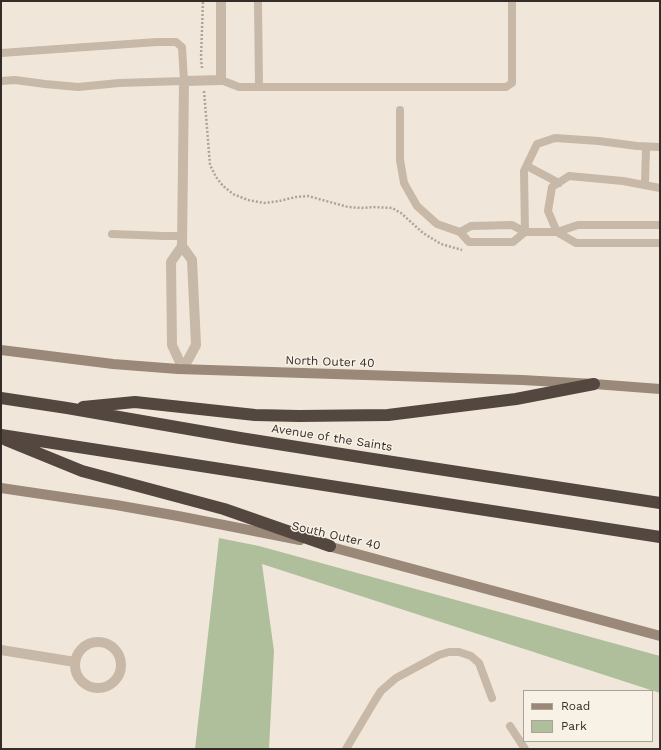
<!DOCTYPE html>
<html>
<head>
<meta charset="utf-8">
<style>
	body { margin:0 }
	#map { position:relative; width:661px; height:750px; overflow:hidden; background:#f0e7da; font-family:"Work Sans",sans-serif }
	canvas { display:block }
	.frame { position:absolute; inset:0; border:2px solid #342c27; pointer-events:none }
	.legend { position:absolute; left:523px; top:690px; width:130px; height:52px; box-sizing:border-box; background:#f8f1e6; border:1px solid #aaa29a; margin:0; padding:5px 7px; list-style:none; font-size:12px; color:#342c27 }
	.legend li { display:flex; align-items:center; gap:8px; height:20px }
	.legend b { width:20px; border:1px solid #aaa29a }
</style>
</head>
<body>
<div id="map">
<canvas width="661" height="750"></canvas>
<div class="frame"></div>
<ul class="legend">
<li><b style="height:5px;background:#9a8879"></b>Road</li>
<li><b style="height:11px;background:#afbe9b"></b>Park</li>
</ul>
</div>
<script>
const context = document.querySelector('canvas').getContext('2d');
context.lineJoin = 'round';
function fillPath(path, color) { context.fillStyle = color; context.fill(path, 'evenodd'); }
const toPath = rows => new Path2D(rows.map(r => 'M' + r).join(''));
function strokePath(path, color, width, dash) { context.strokeStyle = color; context.lineWidth = width; context.lineCap = dash ? 'butt' : 'round'; context.setLineDash(dash || []); context.stroke(path); }
function write(font, color, halo, rows, align = 'center') {
  context.font = font + ' "Work Sans",sans-serif'; context.lineWidth = 3; context.setLineDash([]); context.textBaseline = 'middle'; context.strokeStyle = halo; context.fillStyle = color; for (const [text, x, y, turn = 0] of rows) {
    context.save(); context.translate(x, y); context.rotate((+turn || 0) * Math.PI / 180); context.textAlign = isNaN(turn) ? turn : align; if (halo) context.strokeText(text, 0, 0); context.fillText(text, 0, 0); context.restore();
  }
}
fillPath(toPath([
	[219,538,259,546,660,656,660,693,262,564,274,651,269,749,195,749]
]), '#afbe9b');
strokePath(toPath([
	[202,68,201,58,203,1],
	[204,91,210,165,216,177,223,186,233,194,248,200,264,203,279,201,296,197,308,196,348,207,362,208,373,207,392,208,401,213,423,233,441,244,462,250]
]), '#b3a291', 2.5, [2, 2]);
strokePath(toPath([
	[258,1,259,87],
	[1,53,157,42,176,42,182,47,184,81,119,83,78,87,45,84,15,80,1,81],
	[221,80,239,87,506,87,512,83,512,1],
	[400,110,400,160,404,183,417,206,437,224,460,232,469,242,513,242,525,232,512,225,471,226,460,232],
	[660,147,637,146,599,141,555,138,537,144,524,171,525,232,557,232,578,225,660,225],
	[527,166,559,183],
	[645,185,646,147],
	[660,188,623,181,569,176,552,187,548,211,557,232,576,243,660,243],
	[112,234,164,236,182,236],
	[510,726,525,749],
	[346,749,374,702,381,691,396,678,439,655,449,652,459,652,471,656,479,663,492,698]
]), '#c7b8a7', 8);
strokePath(toPath([
	[182,246,184,81,221,80,221,1],
	[182,246,192,260,196,345,183,369,172,345,171,262,182,246],
	'75 665a23 23 0 1 1 46 0a23 23 0 1 1-46 0Z',
	[1,650,75,662]
]), '#c7b8a7', 10);
strokePath(toPath([
	[1,350,113,364,178,369,522,380,594,384,660,389],
	[1,488,116,505,178,516,300,540],
	[324,545,660,636]
]), '#9a8879', 10);
strokePath(toPath([
	[1,398,67,408,240,438,373,459,660,503],
	[83,407,135,402,255,415,299,416,388,415,516,399,594,384],
	[1,435,660,537],
	[6,440,82,471,224,509,330,546]
]), '#54473f', 12);
write('12px', '#342c27', '#f8f1e6', [
	["North Outer 40",330,362,2],
	["Avenue of the Saints",332,438,9],
	["South Outer 40",336,536,13]
]);
</script>
</body>
</html>
